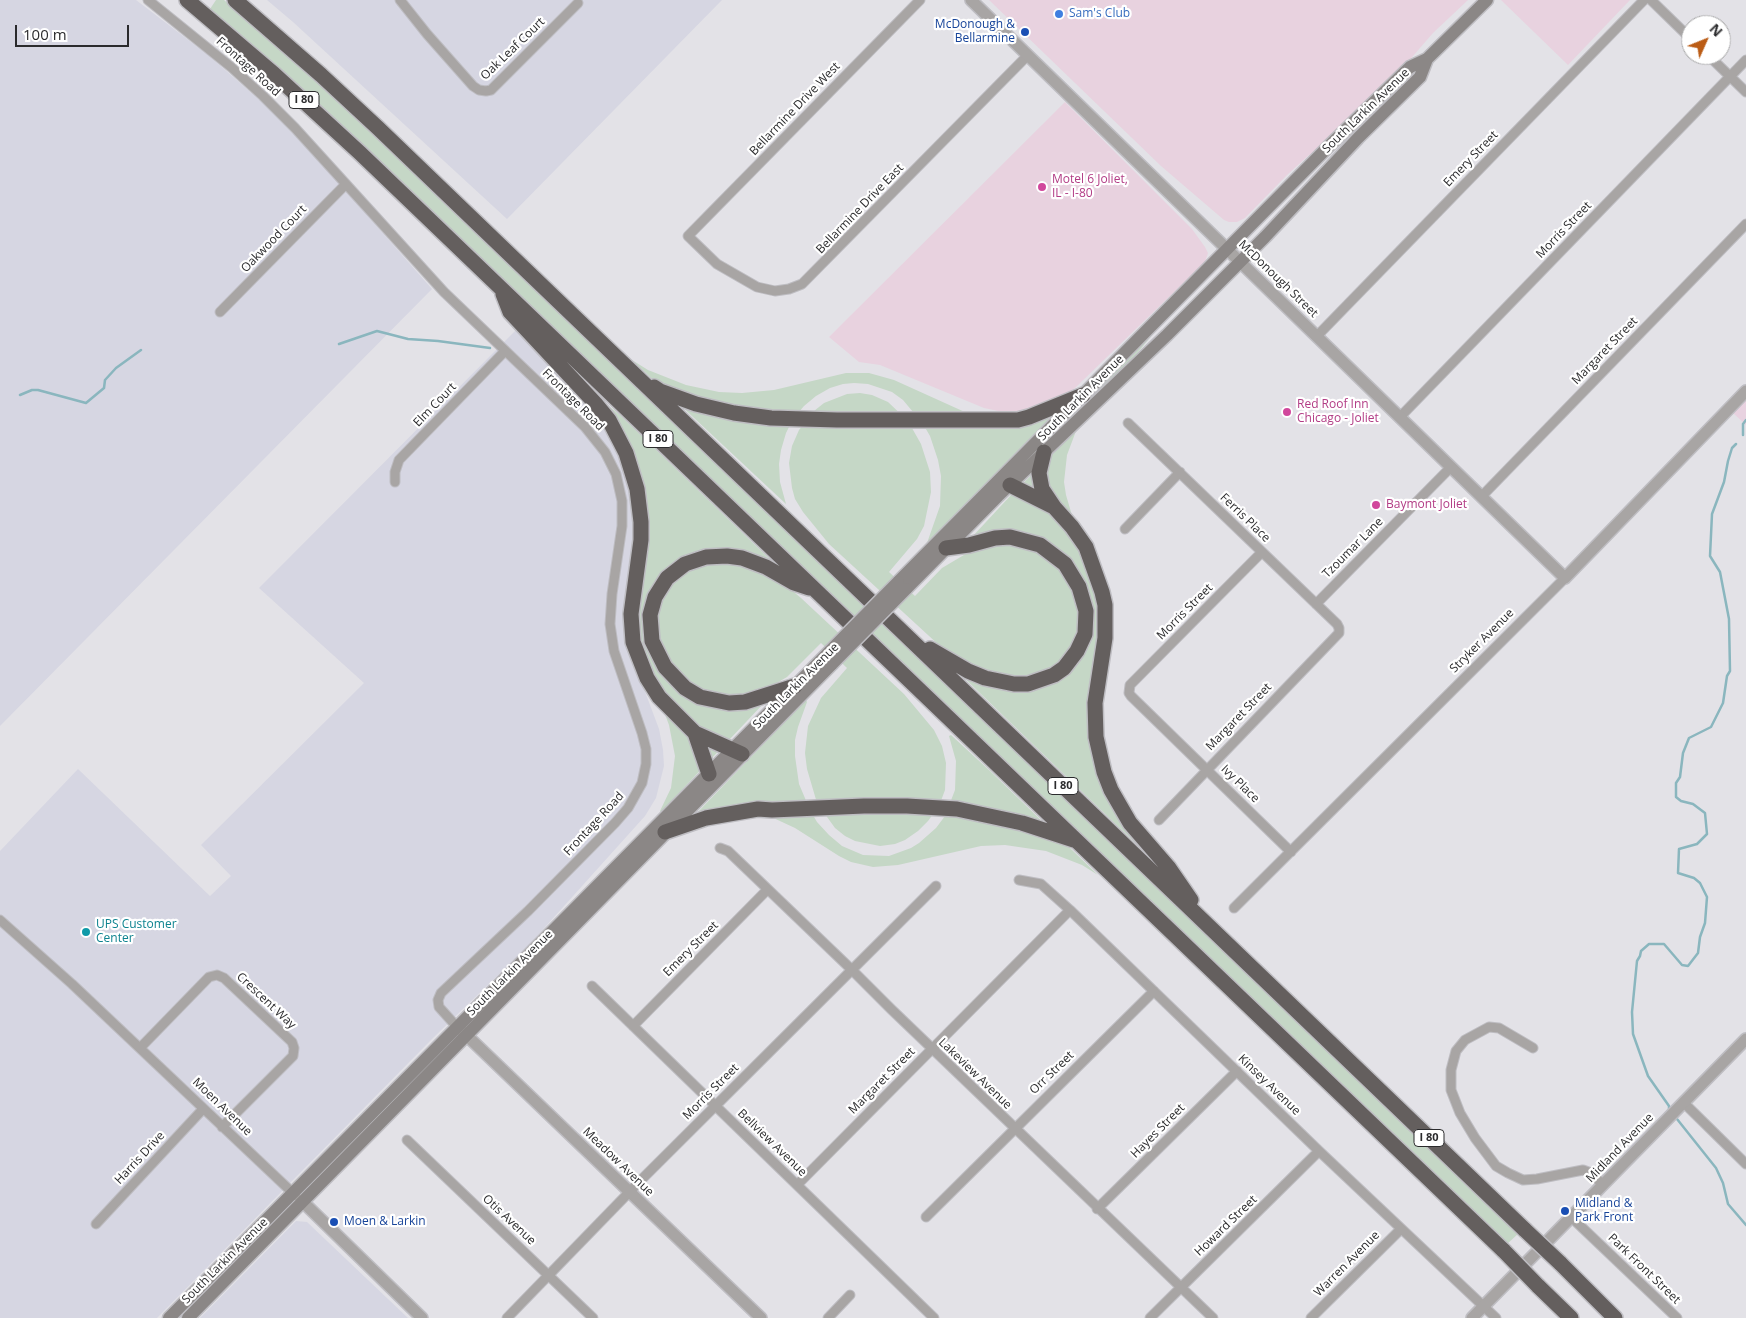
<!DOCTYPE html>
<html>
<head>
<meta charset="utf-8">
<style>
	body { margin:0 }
	#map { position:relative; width:1746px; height:1318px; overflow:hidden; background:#e3e2e7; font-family:"Open Sans",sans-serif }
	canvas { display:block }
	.north { position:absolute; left:1681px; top:15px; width:50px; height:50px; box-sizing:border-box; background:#fff; border:1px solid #aaaaab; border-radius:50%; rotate:46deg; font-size:14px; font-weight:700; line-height:20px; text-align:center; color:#2b2b2d }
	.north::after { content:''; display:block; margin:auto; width:18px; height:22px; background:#bb5c15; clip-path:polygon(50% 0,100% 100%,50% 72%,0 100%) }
	.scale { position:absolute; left:15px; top:25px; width:114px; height:22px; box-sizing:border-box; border:2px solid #2b2b2d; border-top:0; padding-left:6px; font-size:15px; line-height:18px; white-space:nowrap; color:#2b2b2d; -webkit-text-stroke:4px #fff; paint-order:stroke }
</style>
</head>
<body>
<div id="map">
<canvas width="1746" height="1318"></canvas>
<div class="north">N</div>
<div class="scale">100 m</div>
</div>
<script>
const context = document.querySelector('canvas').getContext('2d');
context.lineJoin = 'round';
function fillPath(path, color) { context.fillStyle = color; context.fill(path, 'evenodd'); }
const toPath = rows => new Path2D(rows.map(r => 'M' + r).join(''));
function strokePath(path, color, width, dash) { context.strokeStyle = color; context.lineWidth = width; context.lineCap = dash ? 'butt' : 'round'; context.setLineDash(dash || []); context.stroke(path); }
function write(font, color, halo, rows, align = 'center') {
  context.font = font + ' "Open Sans",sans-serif'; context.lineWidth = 4.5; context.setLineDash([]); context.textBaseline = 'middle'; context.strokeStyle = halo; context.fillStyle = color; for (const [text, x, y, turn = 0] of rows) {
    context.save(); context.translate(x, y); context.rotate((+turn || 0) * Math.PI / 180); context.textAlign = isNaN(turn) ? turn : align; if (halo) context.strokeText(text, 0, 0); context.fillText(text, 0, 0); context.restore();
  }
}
fillPath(toPath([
	[989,0,1468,0,1433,33,1400,71,1326,143,1309,155,1287,175,1245,218,1237,222,1229,222,1224,220,1161,166],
	[1501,0,1630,0,1568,65],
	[1065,102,1192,229,1205,247,1208,253,1205,262,1075,388,1060,399,1020,413,1003,412,984,408,880,365,859,362,829,337]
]), '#e8d2df');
fillPath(toPath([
	[0,0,136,0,208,55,263,103,316,157,432,289,0,726],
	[267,0,722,0,507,219,293,22],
	[518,328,588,406,609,432,621,456,629,479,634,532,624,622,626,641,659,729,663,750,664,766,656,798,645,816,529,945,433,1038,157,1318,0,1318,0,851,78,769,210,896,231,876,201,845,364,683,259,588],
	[296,1221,307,1222,408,1318,200,1318]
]), '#d6d6e2');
fillPath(toPath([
	[1746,399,1746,425,1733,413]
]), '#e8d2e0');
fillPath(toPath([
	[216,0,224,0,339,100,497,251,500,256,515,267,1288,1012,1298,1024,1307,1028,1519,1233,1506,1245,1210,960,1201,949,1196,947,411,192,405,184,396,179,212,13,210,9],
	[1152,333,1153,334,1121,373,1031,458,1029,457],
	[632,360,648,370,686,385,719,392,742,393,774,390,846,373,869,373,894,380,967,413,1046,417,1049,419,927,543,940,506,941,476,938,460,930,436,923,424,903,400,892,392,868,384,854,383,843,384,830,388,816,396,804,406,793,419,786,433,781,450,779,464,780,482,786,504],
	[860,393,872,395,888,402,908,421,921,444,930,472,931,492,924,526,917,539,889,572,915,596,942,568,974,549,994,544,1013,544,1040,553,1052,561,1063,572,1070,582,1079,606,1079,628,1070,652,1055,667,1022,679,991,675,941,647,829,544,803,512,795,499,792,488,789,463,792,446,799,430,814,411,824,403,847,394],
	[599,398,620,415,781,570,758,559,683,560,646,615,676,687,764,703,661,812,660,811,671,788,675,756,669,725,646,664,635,629,645,522],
	[1076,431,1067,455,1064,482,1066,495,1071,512,1100,599,1094,754,1158,865,956,670,1034,687,1089,633,1060,554,972,537,1012,494],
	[727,562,744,565,761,571,782,582,801,598,904,694,934,730,942,746,946,763,945,790,939,806,928,821,918,831,905,840,895,844,880,846,855,841,845,836,835,828,817,803,807,769,805,753,808,726,821,698,847,668,821,643,787,677,770,687,753,693,739,695,713,693,696,687,673,666,665,653,658,631,657,618,664,593,672,583,694,567,708,563],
	[806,700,807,702,798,727,795,740,795,756,799,784,810,810,817,822,829,835,842,846,863,855,889,856,911,848,919,843,936,828,945,816,955,790,956,761,949,736,951,735,989,770,1098,875,1082,865,1046,851,1005,845,981,846,898,865,873,867,851,862,839,856,795,828,767,815,694,816]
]), '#c5d7c6');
strokePath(toPath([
	[339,344,377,331,408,339,438,341,490,348],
	[20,395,32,390,38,390,86,403,104,388,105,380,116,368,141,350],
	[1743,435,1743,424,1746,420],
	[1669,1109,1669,1106,1648,1076,1633,1034,1632,1012,1637,961,1640,956,1641,951,1649,944,1664,944,1682,965,1688,966,1698,953,1700,937,1705,923,1707,897,1700,883,1694,878,1678,873,1679,849,1697,844,1707,834,1705,813,1693,804,1681,801,1676,797,1676,783,1680,777,1683,753,1689,738,1711,727,1723,703,1727,676,1730,671,1729,619,1720,572,1710,556,1712,514,1724,482,1728,461,1732,448,1736,444],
	[1677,1119,1716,1168,1723,1183,1728,1204,1746,1225]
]), '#8ab6be', 2.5);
const minor = toPath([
	[148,0,231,67,263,96,295,128,444,292,585,427,605,452,616,474,622,501,622,526,612,594,610,624,614,651,642,733,646,749,646,764,642,783,628,808,615,823,528,911,441,993,438,1000,439,1007,457,1027],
	[400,0,427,34,473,86,479,90,486,91,491,90,578,3],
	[920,0,688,236,717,264,757,287,775,291,789,289,802,284,1028,55],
	[1651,0,1691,39],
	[1708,55,1746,92],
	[220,312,346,184],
	[1317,336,1644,0],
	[1400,417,1746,60],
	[1128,423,1337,624,1339,628,1339,633,1159,820],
	[395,482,395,472,399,460,505,351],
	[1481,497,1746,224],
	[1125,529,1180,472],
	[1262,552,1130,685,1129,693,1131,696,1291,852],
	[1316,604,1451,467],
	[720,848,728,851,851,969,891,1009,1213,1318],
	[1019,880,1041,884,1070,910,1319,1151,1496,1318],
	[1234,908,1565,578],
	[0,920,72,984,296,1196],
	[592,986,934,1318],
	[633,1026,767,890],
	[140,1048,209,977,217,975,224,978,292,1042,294,1048,293,1056,222,1127],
	[1533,1048,1499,1028,1489,1027,1465,1040,1456,1051,1451,1070,1451,1090,1460,1113,1475,1138,1496,1166,1508,1173,1523,1180,1537,1179,1583,1170,1591,1173,1603,1185],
	[1684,1103,1746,1164],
	[407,1140,593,1318],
	[797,1185,1070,910],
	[1097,1209,1237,1071],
	[926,1217,1154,991],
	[1571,1217,1677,1318],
	[96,1224,203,1109],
	[507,1318,641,1180,936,886],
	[828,1318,850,1295],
	[1150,1318,1319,1151],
	[1311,1318,1401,1229]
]);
const tertiary = toPath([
	[971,0,1565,578,1746,391],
	[461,1030,761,1318],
	[303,1202,422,1318],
	[1472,1318,1746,1039]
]);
const secondary = toPath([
	[898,582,1329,146,1410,67,1427,59,1487,0],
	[906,589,998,496,1167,335,1265,237,1358,138,1420,77,1427,59],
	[169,1318,830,651],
	[188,1318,832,664]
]);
const motorway = toPath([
	[187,0,274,74,360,153,1504,1251],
	[235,0,321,75,378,128,1525,1230],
	[503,294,510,312,595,403,609,420,626,453,637,489,641,522,641,540,631,614,633,642,647,678,659,697,695,733,709,774],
	[654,387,660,391,696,404,734,413,771,418,837,420,1018,420,1029,417,1083,395],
	[1044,452,1039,473,1042,489,1054,507,1072,527,1086,547,1102,592,1105,605,1105,638,1095,703,1096,737,1104,772,1111,790,1130,823,1169,868,1191,900],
	[1010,485,1052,506],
	[930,649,968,671,985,678,1014,684,1028,684,1054,675,1064,668,1077,651,1085,634,1086,611,1079,587,1065,564,1040,545,1010,537,995,538,969,545,946,548],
	[795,686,745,702,729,703,700,697,685,688,665,667,652,641,650,615,655,597,667,578,685,564,706,557,727,556,742,558,766,567,794,583,809,588],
	[695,733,742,754],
	[665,832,706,818,758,809,772,810,864,806,907,806,957,809,1022,823,1074,840],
	[1560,1263,1615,1318],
	[1538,1286,1571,1318]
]);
strokePath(minor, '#bebdc2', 11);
strokePath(tertiary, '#bebdc2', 14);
strokePath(secondary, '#bebdc2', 15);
strokePath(motorway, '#bebdc2', 18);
strokePath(minor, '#a8a5a4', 9);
strokePath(tertiary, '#a8a5a4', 11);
strokePath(secondary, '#8b8786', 12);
strokePath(motorway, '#645f5e', 15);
const secondaryBridge = toPath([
	[830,651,898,582],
	[832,664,906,589]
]);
const motorwayBridge = toPath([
	[1525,1230,1560,1263],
	[1504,1251,1538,1286]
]);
strokePath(secondaryBridge, '#bebdc2', 15, []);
strokePath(motorwayBridge, '#bebdc2', 18, []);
strokePath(secondaryBridge, '#8b8786', 12);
strokePath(motorwayBridge, '#645f5e', 15);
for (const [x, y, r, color] of [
	[1059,14,5,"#3f7fe0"],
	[1025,32,5,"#1a4fb4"],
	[1042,187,5,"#d1479c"],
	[1287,412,5,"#d1479c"],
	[1376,505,5,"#d1479c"],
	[86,932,5,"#0f9aa8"],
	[1565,1211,5,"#1a4fb4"],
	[334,1222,5,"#1a4fb4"]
]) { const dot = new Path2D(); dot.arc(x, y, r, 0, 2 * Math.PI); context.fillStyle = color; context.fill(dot); strokePath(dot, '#fff', 2); }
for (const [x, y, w] of [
	[304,100,30],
	[658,439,30],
	[1063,786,30],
	[1429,1138,30]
]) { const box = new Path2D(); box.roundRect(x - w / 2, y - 8.5, w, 17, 4); context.fillStyle = '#fff'; context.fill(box); strokePath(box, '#2b2b2d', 1); }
write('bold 11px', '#2b2b2d', null, [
	["I 80",304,100],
	["I 80",658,439],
	["I 80",1063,786],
	["I 80",1429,1138]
]);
write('12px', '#366cbe', '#fff', [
	["Sam's Club",1069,14]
], 'left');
write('12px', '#164399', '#fff', [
	["McDonough &",1015,25,"right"],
	["Bellarmine",1015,39,"right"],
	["Midland &",1575,1204],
	["Park Front",1575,1218],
	["Moen & Larkin",344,1222]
], 'left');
write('12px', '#2b2b2d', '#fff', [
	["Oak Leaf Court",513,49,-44],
	["Frontage Road",248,67,42],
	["Bellarmine Drive West",795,109,-46],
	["South Larkin Avenue",1366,111,-44],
	["Emery Street",1471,159,-46],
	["Bellarmine Drive East",860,209,-46],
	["Morris Street",1564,230,-46],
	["Oakwood Court",274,239,-46],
	["McDonough Street",1278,279,44],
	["Margaret Street",1605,351,-46],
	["South Larkin Avenue",1081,398,-45],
	["Frontage Road",573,400,45],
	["Elm Court",435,405,-46],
	["Ferris Place",1245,518,44],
	["Tzoumar Lane",1353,548,-45],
	["Morris Street",1185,612,-45],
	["Stryker Avenue",1482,641,-45],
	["South Larkin Avenue",796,686,-45],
	["Margaret Street",1239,717,-46],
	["Ivy Place",1240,784,44],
	["Frontage Road",594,824,-47],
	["Emery Street",691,949,-45],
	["South Larkin Avenue",510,973,-45],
	["Crescent Way",266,1001,43],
	["Orr Street",1052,1073,-44],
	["Lakeview Avenue",975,1074,44],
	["Margaret Street",882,1081,-45],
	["Kinsey Avenue",1269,1085,44],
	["Morris Street",711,1092,-45],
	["Moen Avenue",222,1107,44],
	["Hayes Street",1158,1131,-45],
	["Bellview Avenue",772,1143,44],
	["Midland Avenue",1620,1148,-46],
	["Harris Drive",140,1158,-47],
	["Meadow Avenue",618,1162,44],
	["Otis Avenue",509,1220,43],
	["Howard Street",1226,1226,-44],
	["South Larkin Avenue",225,1261,-45],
	["Warren Avenue",1347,1264,-45],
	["Park Front Street",1644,1269,44]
]);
write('12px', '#b23c85', '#fff', [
	["Motel 6 Joliet,",1052,180],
	["IL - I-80",1052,194],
	["Red Roof Inn",1297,405],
	["Chicago - Joliet",1297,419],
	["Baymont Joliet",1386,505]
], 'left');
write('12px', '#0d838f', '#fff', [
	["UPS Customer",96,925],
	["Center",96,939]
], 'left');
</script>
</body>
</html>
